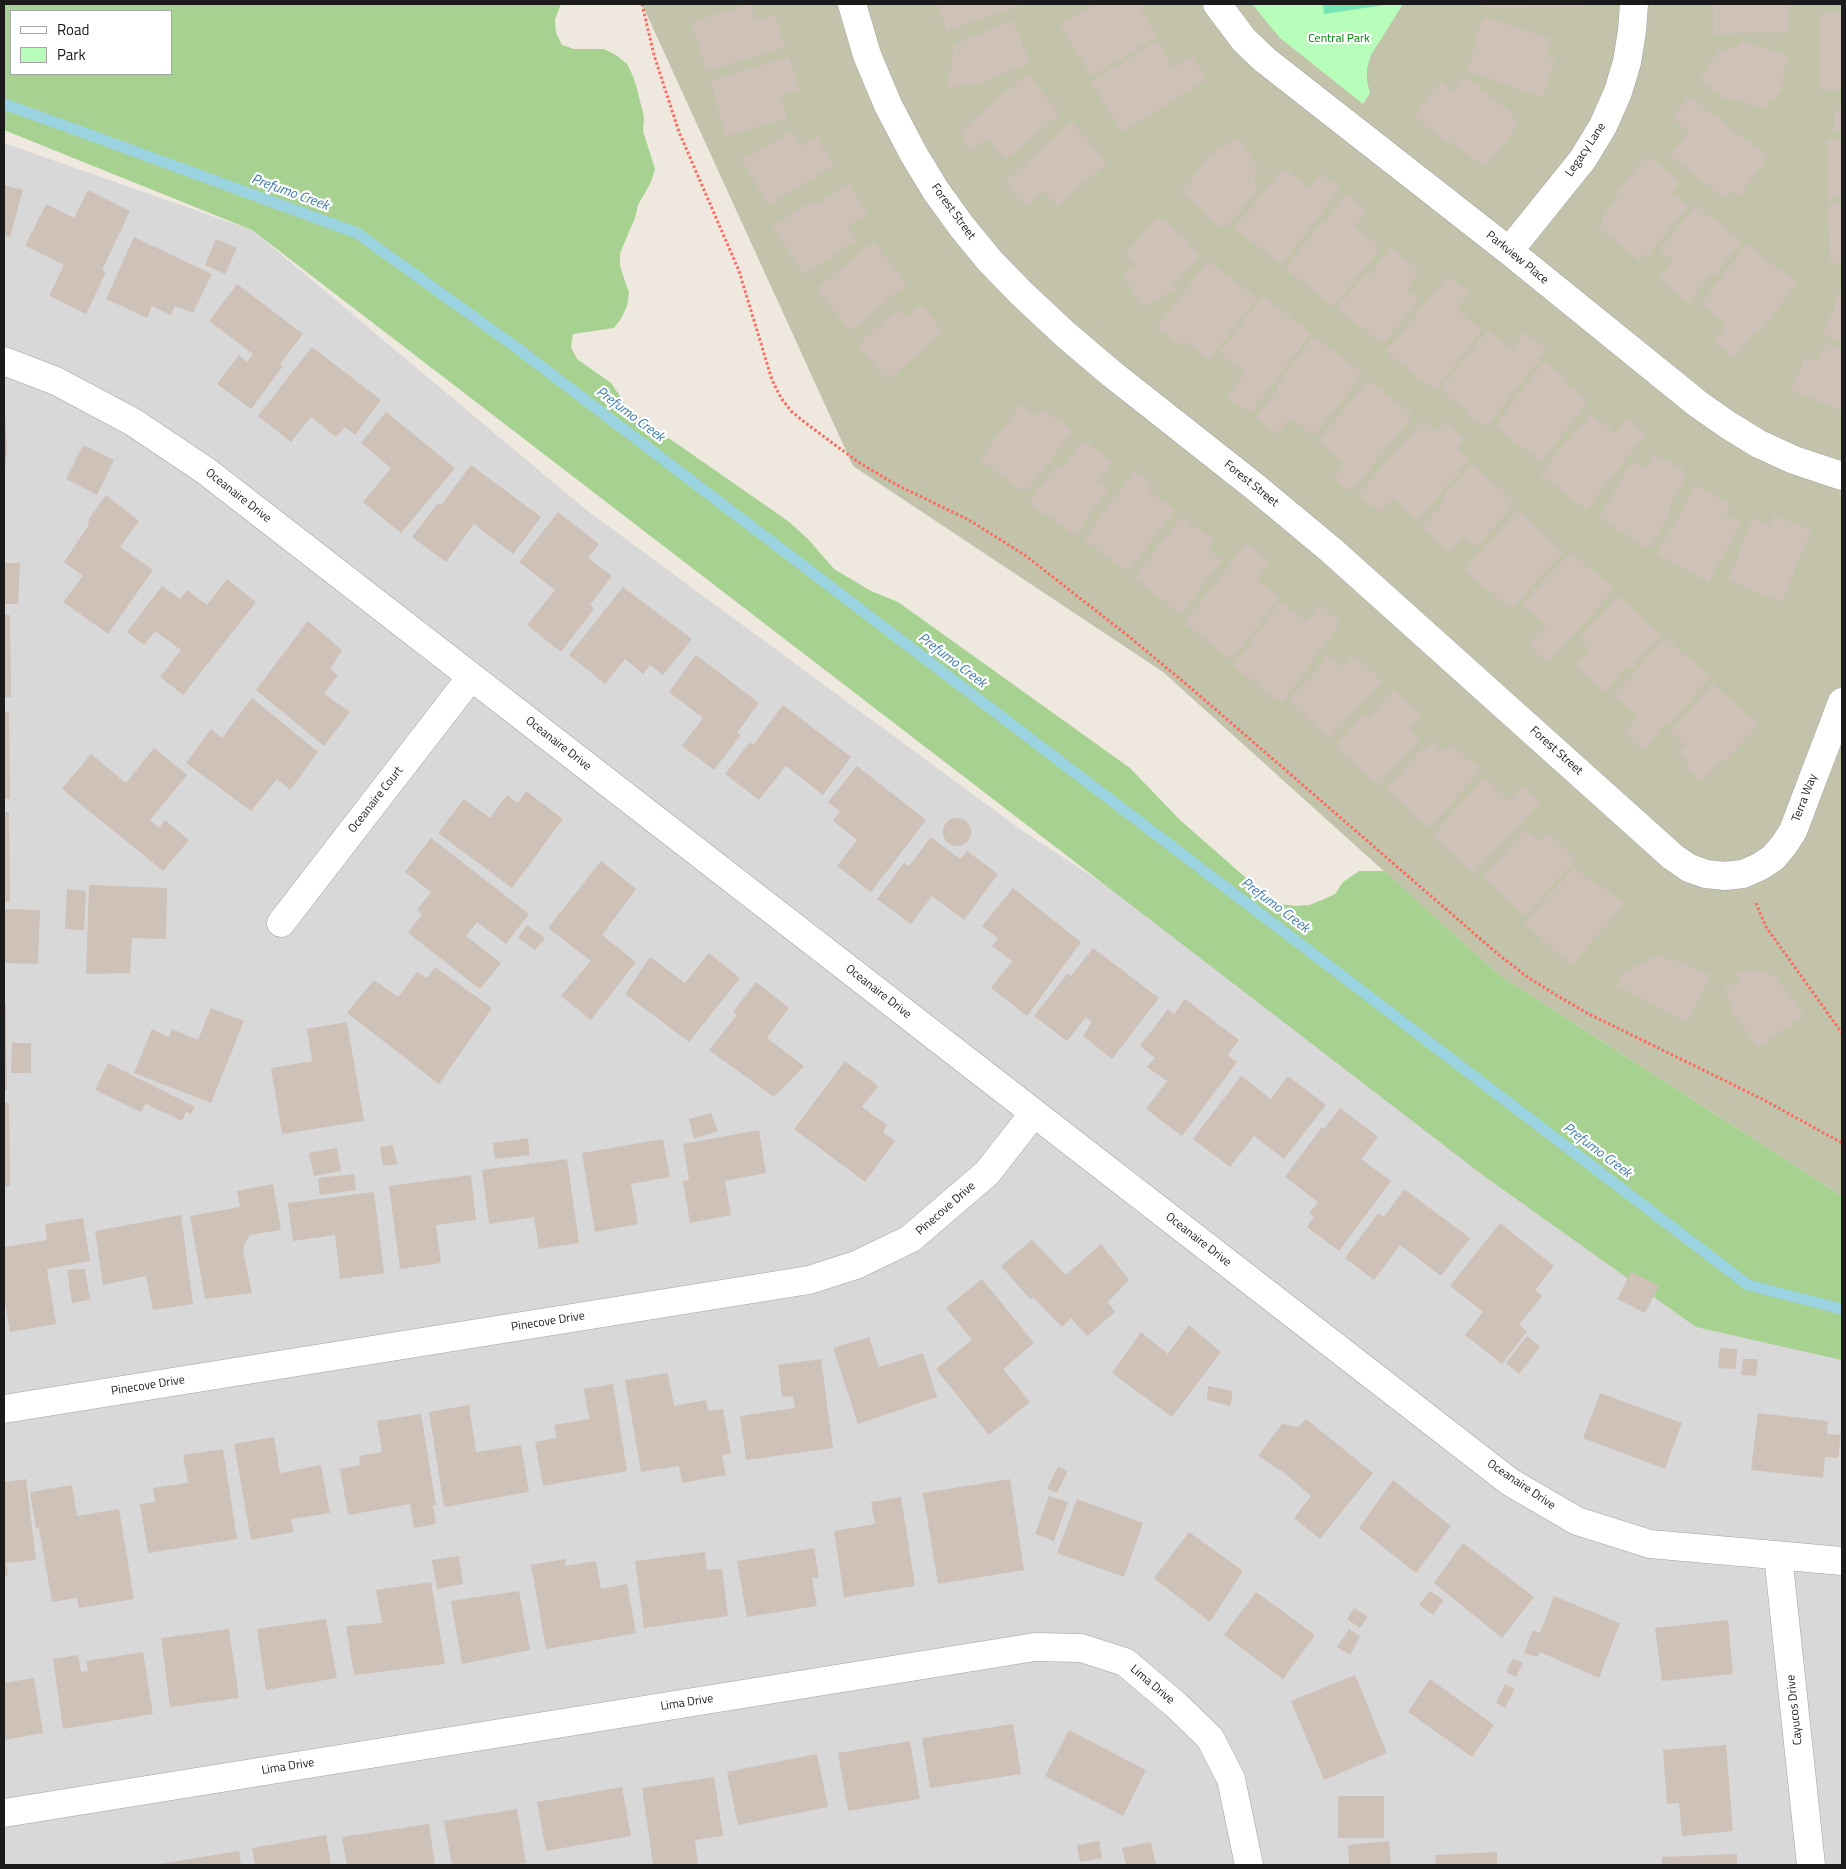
<!DOCTYPE html>
<html>
<head>
<meta charset="utf-8">
<style>
	body { margin:0 }
	#map { position:relative; width:1846px; height:1869px; overflow:hidden; background:#eee8df; font-family:"Titillium Web",sans-serif }
	canvas { display:block }
	.frame { position:absolute; inset:0; border:5px solid #1b1b1b; pointer-events:none }
	.legend { position:absolute; left:10px; top:10px; width:162px; height:65px; box-sizing:border-box; background:#fff; border:1px solid #a4a4a4; margin:0; padding:6px 9px; list-style:none; font-size:15px; color:#1b1b1b }
	.legend li { display:flex; align-items:center; gap:10px; height:25px }
	.legend b { width:25px; border:1px solid #a4a4a4 }
</style>
</head>
<body>
<div id="map">
<canvas width="1846" height="1869"></canvas>
<div class="frame"></div>
<ul class="legend">
<li><b style="height:6px;background:#fff"></b>Road</li>
<li><b style="height:14px;background:#b6feb9"></b>Park</li>
</ul>
</div>
<script>
const context = document.querySelector('canvas').getContext('2d');
context.lineJoin = 'round';
function fillPath(path, color) { context.fillStyle = color; context.fill(path, 'evenodd'); }
const toPath = rows => new Path2D(rows.map(r => 'M' + r).join(''));
function strokePath(path, color, width, dash) { context.strokeStyle = color; context.lineWidth = width; context.lineCap = dash ? 'butt' : 'round'; context.setLineDash(dash || []); context.stroke(path); }
function write(font, color, halo, rows, align = 'center') {
  context.font = font + ' "Titillium Web",sans-serif'; context.lineWidth = 4.5; context.setLineDash([]); context.textBaseline = 'middle'; context.strokeStyle = halo; context.fillStyle = color; for (const [text, x, y, turn = 0] of rows) {
    context.save(); context.translate(x, y); context.rotate((+turn || 0) * Math.PI / 180); context.textAlign = isNaN(turn) ? turn : align; if (halo) context.strokeText(text, 0, 0); context.fillText(text, 0, 0); context.restore();
  }
}
fillPath(toPath([
	[4,143,252,230,585,509,1020,829,1207,952,1842,1358,1842,1865,4,1865]
]), '#d9d8d8');
fillPath(toPath([
	[642,4,1842,4,1842,1196,1499,975,1163,672,853,466]
]), '#c3c2aa');
fillPath(toPath([
	[4,4,561,4,555,19,556,33,562,45,574,49,604,49,616,55,627,64,633,76,637,89,644,117,643,131,655,169,651,182,638,205,635,218,620,253,620,266,629,293,627,306,622,317,614,328,573,334,571,347,577,359,611,383,626,405,647,423,788,521,808,539,834,569,871,591,898,602,1130,768,1180,820,1269,898,1281,904,1295,906,1309,905,1322,900,1335,894,1343,882,1359,871,1384,871,1499,975,1842,1196,1842,1360,1696,1327,1484,1176,252,230,4,130],
	[11,11,171,11,171,74,11,74]
]), '#a6d190');
fillPath(toPath([
	[1252,4,1403,4,1371,55,1367,68,1367,81,1370,93,1363,104,1280,38]
]), '#b6feb9');
fillPath(toPath([
	[1323,4,1391,4,1324,14]
]), '#75e5b5');
strokePath(toPath([
	[4,104,82,132,357,233,517,348,1748,1285,1842,1309]
]), '#9bd3e0', 11);
fillPath(toPath([
	[751,4,756,20,775,14,785,47,707,71,691,22],
	[938,4,1023,4,947,31],
	[1094,4,1142,4,1144,8,1141,10,1157,36,1092,76,1060,25],
	[1485,4,1584,4,1584,7,1485,8],
	[1713,4,1789,4,1789,32,1713,34],
	[1820,13,1842,13,1842,86,1837,90,1820,90],
	[1486,17,1551,39,1545,56,1555,59,1543,97,1467,71,1477,40,1475,39,1481,22,1483,22],
	[1012,20,1030,62,984,82,948,88,954,45],
	[1157,41,1174,68,1192,56,1206,80,1122,132,1091,82],
	[1741,41,1788,56,1782,75,1785,76,1779,94,1777,93,1774,100,1769,98,1765,109,1731,98,1729,101,1699,80,1720,49,1724,51,1739,46],
	[789,57,799,90,780,96,787,118,726,136,710,81],
	[1027,74,1060,114,1005,160,987,138,970,152,960,131],
	[1464,76,1513,114,1511,117,1519,124,1486,166,1478,160,1477,162,1450,141,1448,144,1415,117,1418,112,1417,111,1440,82,1451,92],
	[1689,96,1768,157,1739,196,1732,191,1726,199,1670,156,1689,131,1672,118],
	[1842,103,1842,132,1834,132,1834,115],
	[1072,122,1107,163,1057,206,1044,191,1026,207,1004,182],
	[792,131,801,146,817,137,834,166,768,205,742,160],
	[1239,137,1258,169,1255,171,1255,186,1259,188,1226,228,1222,226,1221,228,1206,215,1208,214,1181,192,1207,159,1205,158],
	[1842,139,1842,197,1828,198,1827,140],
	[1647,155,1680,182,1671,193,1688,206,1648,255,1645,253,1640,261,1598,227,1604,220,1601,218,1619,197,1615,195],
	[1284,168,1309,189,1321,174,1340,188,1281,265,1234,228],
	[848,183,868,213,847,227,856,240,805,275,772,227,811,201,814,206],
	[4,185,23,190,10,237,4,235],
	[88,190,130,211,102,270,106,272,86,314,49,296,64,265,25,246,46,204,74,218],
	[1347,194,1367,210,1355,226,1381,247,1333,307,1285,268,1323,221,1325,223],
	[1842,203,1842,263,1830,263,1828,204],
	[1696,205,1741,241,1714,277,1711,274,1689,303,1659,279,1673,261,1660,250],
	[1158,217,1188,240,1187,242,1201,255,1172,287,1175,289,1142,308,1123,274,1136,266,1124,255],
	[134,237,212,274,193,313,175,306,171,315,152,306,147,318,106,299],
	[216,239,237,248,225,274,205,265],
	[873,242,907,284,851,331,816,289],
	[1747,244,1797,283,1760,331,1757,329,1735,358,1714,342,1727,325,1701,304],
	[1391,248,1420,271,1406,289,1419,300,1383,344,1337,308,1366,273,1369,275],
	[1208,261,1257,298,1209,360,1184,340,1180,345,1157,327],
	[1448,276,1469,293,1456,309,1482,330,1435,390,1386,352,1436,289,1437,290],
	[237,284,303,334,280,364,283,366,251,409,217,384,239,355,247,362,253,354,209,321],
	[1842,287,1842,342,1823,334],
	[1263,296,1311,334,1250,413,1227,396,1245,373,1219,353],
	[921,305,943,331,888,380,857,345,898,308,906,318],
	[1488,330,1512,349,1525,332,1547,349,1487,426,1481,423,1480,424,1465,413,1467,411,1440,390],
	[1314,336,1363,374,1314,436,1290,418,1277,434,1256,417,1279,388,1276,386],
	[1826,343,1842,349,1842,411,1791,390,1805,356,1818,361],
	[312,347,381,400,355,435,345,427,336,437,311,417,291,442,258,416],
	[1544,361,1569,381,1566,384,1588,401,1541,462,1495,426],
	[1368,380,1413,415,1351,492,1334,478,1345,463,1318,441],
	[1021,404,1037,416,1043,409,1073,431,1025,493,980,459],
	[386,412,455,468,401,533,363,502,391,468,361,443],
	[1590,414,1616,434,1628,419,1646,433,1586,510,1540,474,1566,441,1568,442],
	[4,415,5,415,7,449,5,468,4,468],
	[1424,420,1437,432,1446,422,1465,439,1457,449,1469,460,1417,520,1393,498,1380,513,1358,494],
	[1083,440,1112,462,1099,481,1109,488,1075,535,1046,514,1045,516,1031,505,1032,504,1029,502,1057,464,1063,468],
	[83,445,114,460,97,495,66,479],
	[1654,454,1684,470,1682,472,1687,475,1669,507,1672,509,1650,548,1645,545,1644,547,1630,539,1631,537,1599,518,1628,467,1630,468,1633,462,1645,469],
	[1472,464,1516,503,1476,547,1464,537,1450,552,1421,527,1444,502,1441,499],
	[471,465,541,517,513,554,474,524,446,562,412,537,438,503,441,505],
	[1134,471,1153,485,1149,491,1175,510,1128,572,1084,539],
	[1696,485,1730,504,1725,514,1741,523,1708,582,1657,554],
	[106,495,139,521,120,547,153,570,108,634,63,602,83,576,64,562,88,526,89,519],
	[1518,510,1563,552,1511,609,1464,570],
	[558,512,599,544,588,558,612,576,590,605,594,609,561,652,527,625,555,590,519,562],
	[1773,515,1811,530,1782,602,1728,580,1753,518,1770,525],
	[1182,516,1214,541,1208,549,1222,560,1181,614,1134,578],
	[1246,543,1269,561,1256,579,1280,598,1231,660,1184,623],
	[1571,551,1614,590,1547,663,1528,645,1546,625,1523,604],
	[4,563,20,563,18,604,4,604],
	[227,579,256,602,183,695,160,677,181,650,155,631,144,645,127,632,162,586,180,599,187,590,207,605],
	[623,587,692,639,663,675,650,665,643,674,625,659,605,684,569,655],
	[1618,596,1661,636,1630,669,1627,666,1604,692,1575,666,1590,650,1579,639],
	[1280,602,1306,621,1319,605,1341,622,1282,702,1275,697,1274,698,1259,687,1260,686,1233,666],
	[4,615,10,615,11,697,4,697],
	[308,621,342,650,330,669,338,675,324,694,350,712,324,746,256,690],
	[1665,637,1710,678,1669,724,1667,722,1643,749,1623,732,1638,716,1614,695],
	[696,655,759,703,737,733,741,735,714,770,682,746,703,718,669,692],
	[1330,655,1343,667,1354,655,1383,681,1329,739,1288,701],
	[1713,684,1758,725,1724,762,1722,760,1702,781,1685,766,1688,762,1677,752,1685,745,1670,732],
	[1393,690,1422,715,1409,729,1420,739,1378,786,1335,747,1364,713,1369,717],
	[252,698,318,752,290,790,277,779,251,811,186,763,211,729,222,738],
	[783,705,851,757,823,795,786,766,759,800,725,774,750,742,753,745],
	[4,712,9,712,10,799,4,799],
	[1432,741,1444,752,1451,744,1481,770,1429,828,1386,789,1423,747,1425,749],
	[154,748,187,775,150,820,159,828,165,820,189,840,163,871,62,789,91,754,126,783],
	[857,766,926,820,871,892,837,866,857,840,833,821,840,811,828,802],
	[1485,778,1509,801,1522,786,1540,802,1474,874,1432,835],
	[526,791,563,819,512,888,438,833,464,799,490,818,507,795,518,803],
	[4,812,9,812,10,902,4,901],
	'943 832a14 14 0 1 1 28 0a14 14 0 1 1-28 0Z',
	[1525,830,1538,842,1547,832,1576,858,1525,916,1483,877],
	[931,837,960,859,967,851,998,874,964,920,932,896,911,924,877,899,904,863,909,866],
	[431,838,529,914,506,944,477,922,466,936,501,963,480,989,408,933,422,914,417,910,431,892,405,872],
	[601,861,636,889,602,935,636,962,591,1020,561,996,591,961,548,928],
	[1575,867,1600,889,1603,886,1624,905,1571,965,1524,923],
	[89,885,167,888,166,939,132,938,130,973,86,974],
	[1013,888,1081,942,1027,1016,991,988,1012,961,992,946,998,938,982,926],
	[67,889,86,891,84,930,65,929],
	[4,909,40,910,38,964,4,963],
	[527,925,545,938,535,950,518,938],
	[1093,948,1159,998,1112,1059,1083,1036,1092,1022,1086,1017,1067,1041,1034,1016,1068,973,1071,976],
	[709,953,740,978,689,1042,625,994,650,957,685,983],
	[1658,955,1675,963,1677,959,1711,976,1687,1022,1618,986,1624,972],
	[435,967,492,1008,439,1084,347,1013,374,980,398,997,417,972,427,978],
	[1753,969,1771,976,1774,974,1804,1015,1758,1048,1732,1012,1725,987,1740,983,1737,973],
	[756,982,789,1008,767,1038,804,1066,774,1097,709,1050,737,1015,733,1012],
	[1185,999,1239,1040,1228,1055,1237,1062,1182,1136,1146,1109,1167,1081,1147,1067,1155,1058,1140,1046,1168,1009,1174,1014],
	[4,1005,6,1005,7,1090,4,1090],
	[211,1008,244,1021,211,1103,134,1073,152,1029,169,1037,172,1029,198,1040],
	[347,1022,364,1121,282,1134,271,1068,312,1061,307,1029],
	[12,1043,31,1043,31,1073,11,1073],
	[845,1061,878,1086,862,1107,887,1125,883,1132,895,1141,865,1182,794,1129],
	[108,1063,195,1107,191,1114,186,1112,182,1121,146,1104,141,1112,95,1090],
	[1241,1076,1271,1099,1288,1076,1326,1105,1284,1159,1254,1136,1230,1167,1193,1139],
	[4,1103,9,1103,10,1186,4,1187],
	[1340,1108,1378,1137,1361,1159,1391,1181,1339,1251,1307,1227,1314,1217,1309,1213,1318,1202,1285,1177,1322,1127,1324,1129],
	[711,1113,718,1131,694,1139,689,1119],
	[759,1130,766,1173,725,1181,731,1215,690,1223,683,1181,689,1180,683,1144],
	[528,1138,530,1155,495,1159,493,1143],
	[663,1139,670,1177,631,1184,638,1224,595,1232,582,1153],
	[393,1145,397,1164,383,1166,380,1147],
	[337,1148,341,1171,314,1176,309,1153],
	[567,1159,579,1243,539,1249,534,1217,489,1224,482,1170],
	[354,1174,356,1190,320,1195,318,1178],
	[471,1175,476,1220,436,1225,441,1263,400,1269,389,1186],
	[273,1184,281,1230,250,1235,245,1243,243,1251,252,1293,205,1299,190,1216,240,1207,237,1191],
	[1404,1189,1470,1238,1441,1276,1400,1245,1374,1280,1345,1258,1378,1213,1384,1217],
	[374,1192,384,1273,340,1279,335,1235,293,1241,288,1203],
	[181,1215,193,1304,153,1310,146,1276,103,1285,95,1231],
	[83,1218,90,1261,47,1269,56,1324,10,1332,4,1295,4,1247,47,1240,45,1224],
	[1500,1223,1554,1266,1535,1290,1542,1296,1519,1325,1527,1331,1502,1364,1465,1335,1483,1312,1450,1286],
	[1032,1240,1066,1275,1101,1244,1129,1280,1108,1302,1115,1312,1087,1336,1071,1318,1062,1327,1033,1297,1031,1300,1001,1266],
	[85,1269,90,1300,72,1303,67,1270],
	[1631,1272,1659,1286,1645,1313,1617,1299],
	[982,1279,1034,1343,1003,1369,1030,1402,989,1435,936,1369,972,1340,946,1308],
	[1189,1325,1221,1352,1172,1417,1112,1373,1141,1332,1168,1354],
	[1527,1336,1540,1347,1519,1374,1506,1363],
	[869,1337,879,1367,923,1353,937,1397,858,1424,833,1348],
	[1720,1348,1737,1349,1736,1369,1718,1368],
	[821,1359,833,1448,746,1460,740,1416,795,1408,793,1396,782,1397,778,1365],
	[1743,1359,1758,1359,1756,1376,1741,1375],
	[668,1373,674,1406,706,1400,708,1411,723,1409,731,1453,722,1455,726,1475,682,1483,679,1466,641,1472,625,1380],
	[613,1384,627,1471,543,1486,535,1442,557,1438,554,1425,589,1419,584,1389],
	[1208,1386,1233,1391,1230,1406,1207,1400],
	[1600,1393,1682,1423,1665,1469,1583,1438],
	[469,1405,476,1452,521,1445,529,1492,444,1507,429,1412],
	[1758,1413,1828,1421,1827,1434,1841,1435,1838,1458,1825,1457,1823,1478,1751,1470],
	[421,1414,436,1505,433,1505,436,1524,414,1528,410,1504,348,1515,340,1469,360,1465,359,1456,382,1452,377,1421],
	[1306,1419,1373,1473,1320,1539,1294,1518,1311,1496,1283,1472,1258,1456,1282,1424,1299,1427],
	[274,1437,280,1473,321,1465,330,1513,291,1519,293,1532,251,1540,234,1444],
	[223,1449,237,1539,148,1553,140,1504,155,1502,153,1488,188,1483,183,1455],
	[1058,1467,1068,1471,1057,1493,1047,1489],
	[26,1479,36,1560,6,1563,8,1575,4,1576,4,1482],
	[1010,1479,1024,1570,938,1584,923,1493],
	[1393,1480,1451,1526,1416,1573,1359,1528],
	[72,1485,77,1516,119,1509,134,1599,79,1608,77,1598,52,1602,39,1528,36,1529,30,1492],
	[1049,1496,1068,1502,1054,1541,1035,1534],
	[901,1497,915,1586,844,1597,834,1531,875,1524,871,1502],
	[1077,1499,1143,1523,1124,1577,1057,1553],
	[1189,1532,1243,1571,1210,1622,1154,1578],
	[1463,1543,1534,1597,1502,1638,1434,1583],
	[814,1548,819,1578,812,1578,817,1606,747,1617,737,1561],
	[705,1552,707,1570,722,1569,728,1616,644,1628,635,1561],
	[459,1556,463,1584,437,1589,432,1560],
	[565,1559,566,1566,596,1561,601,1589,627,1584,636,1633,546,1649,531,1565],
	[431,1582,445,1664,354,1675,346,1626,382,1623,376,1590],
	[519,1591,530,1650,462,1664,451,1601],
	[1430,1591,1444,1600,1433,1615,1419,1605],
	[1256,1592,1315,1635,1283,1679,1224,1635],
	[1554,1596,1620,1623,1599,1678,1540,1652,1538,1657,1524,1653,1533,1630,1540,1633],
	[1354,1608,1368,1617,1360,1628,1347,1619],
	[326,1619,337,1678,266,1690,257,1629],
	[1728,1620,1733,1674,1662,1681,1655,1628],
	[229,1629,239,1698,170,1707,161,1638],
	[1349,1629,1360,1636,1350,1655,1337,1647],
	[143,1652,153,1714,63,1729,53,1659,78,1655,81,1672,88,1671,86,1661],
	[1513,1658,1523,1663,1516,1677,1506,1672],
	[1355,1675,1387,1753,1324,1780,1291,1701],
	[34,1678,43,1733,4,1740,4,1683],
	[1430,1679,1494,1725,1472,1757,1408,1712],
	[1505,1684,1515,1689,1505,1708,1496,1703],
	[1013,1724,1021,1774,930,1788,922,1738],
	[1069,1730,1146,1770,1123,1816,1045,1776],
	[910,1741,920,1799,848,1811,838,1753],
	[1726,1745,1733,1831,1682,1836,1679,1803,1667,1804,1663,1750],
	[817,1754,828,1807,738,1825,727,1772],
	[714,1777,723,1836,695,1840,698,1865,653,1865,642,1788],
	[622,1787,631,1836,546,1851,537,1802],
	[1338,1796,1384,1796,1384,1838,1338,1838],
	[517,1809,526,1863,511,1865,452,1865,444,1821],
	[429,1824,435,1865,347,1865,342,1837],
	[326,1835,331,1865,255,1865,252,1848],
	[1099,1841,1102,1858,1080,1862,1077,1845],
	[1389,1841,1391,1865,1349,1865,1348,1845],
	[1151,1842,1156,1865,1126,1865,1122,1848],
	[239,1851,241,1865,159,1865,159,1864],
	[1497,1852,1497,1865,1436,1865,1435,1855],
	[1737,1854,1737,1865,1662,1865,1662,1857]
]), '#cec1b8');
const street = toPath([
	[852,4,867,55,888,105,913,153,936,191,962,227,990,261,1021,293,1066,335,1112,374,1254,486,1331,550,1673,857,1689,868,1706,874,1725,876,1743,874,1759,867,1773,858,1784,845,1793,831,1842,702],
	[1217,4,1244,40,1265,60,1509,251,1698,404,1728,425,1759,444,1794,460,1842,476],
	[1509,251,1583,159,1603,126,1618,92,1627,62,1632,31,1634,4],
	[4,361,56,381,133,422,206,471,1510,1482,1577,1521,1650,1544,1842,1561],
	[281,923,471,677],
	[4,1409,809,1280,856,1265,910,1239,987,1173,1034,1113],
	[1778,1555,1811,1865],
	[4,1813,1035,1647,1081,1648,1125,1662,1176,1705,1210,1738,1231,1779,1249,1865]
]);
strokePath(street, '#a2a2a2', 29);
strokePath(toPath([
	[642,4,654,55,679,132,739,271,772,380,781,398,791,411,803,421,858,462,895,484,969,520,1026,556,1127,635,1192,689,1499,955,1526,976,1556,995,1587,1013,1762,1099,1842,1143],
	[1756,903,1766,927,1842,1033]
]), '#ff695f', 3, [2.5, 2.5]);
strokePath(street, '#fff', 28);
write('12px', '#028007', '#fff', [
	["Central Park",1339,39]
]);
write('12px', '#1b1b1b', '#fff', [
	["Legacy Lane",1586,150,-56],
	["Forest Street",953,212,54],
	["Parkview Place",1517,258,39],
	["Forest Street",1251,484,39],
	["Oceanaire Drive",238,496,38],
	["Oceanaire Drive",558,744,38],
	["Forest Street",1556,751,42],
	["Terra Way",1805,798,-69],
	["Oceanaire Court",376,800,-52],
	["Oceanaire Drive",878,992,38],
	["Pinecove Drive",946,1209,-41],
	["Oceanaire Drive",1198,1240,38],
	["Pinecove Drive",548,1322,-9],
	["Pinecove Drive",148,1386,-9],
	["Oceanaire Drive",1521,1485,34],
	["Lima Drive",1152,1685,40],
	["Lima Drive",687,1703,-9],
	["Cayucos Drive",1795,1710,-96],
	["Lima Drive",288,1767,-9]
]);
write('italic 14px', '#3e78aa', '#fff', [
	["Prefumo Creek",290,193,20],
	["Prefumo Creek",630,415,37],
	["Prefumo Creek",952,661,37],
	["Prefumo Creek",1275,906,37],
	["Prefumo Creek",1597,1151,37]
]);
</script>
</body>
</html>
